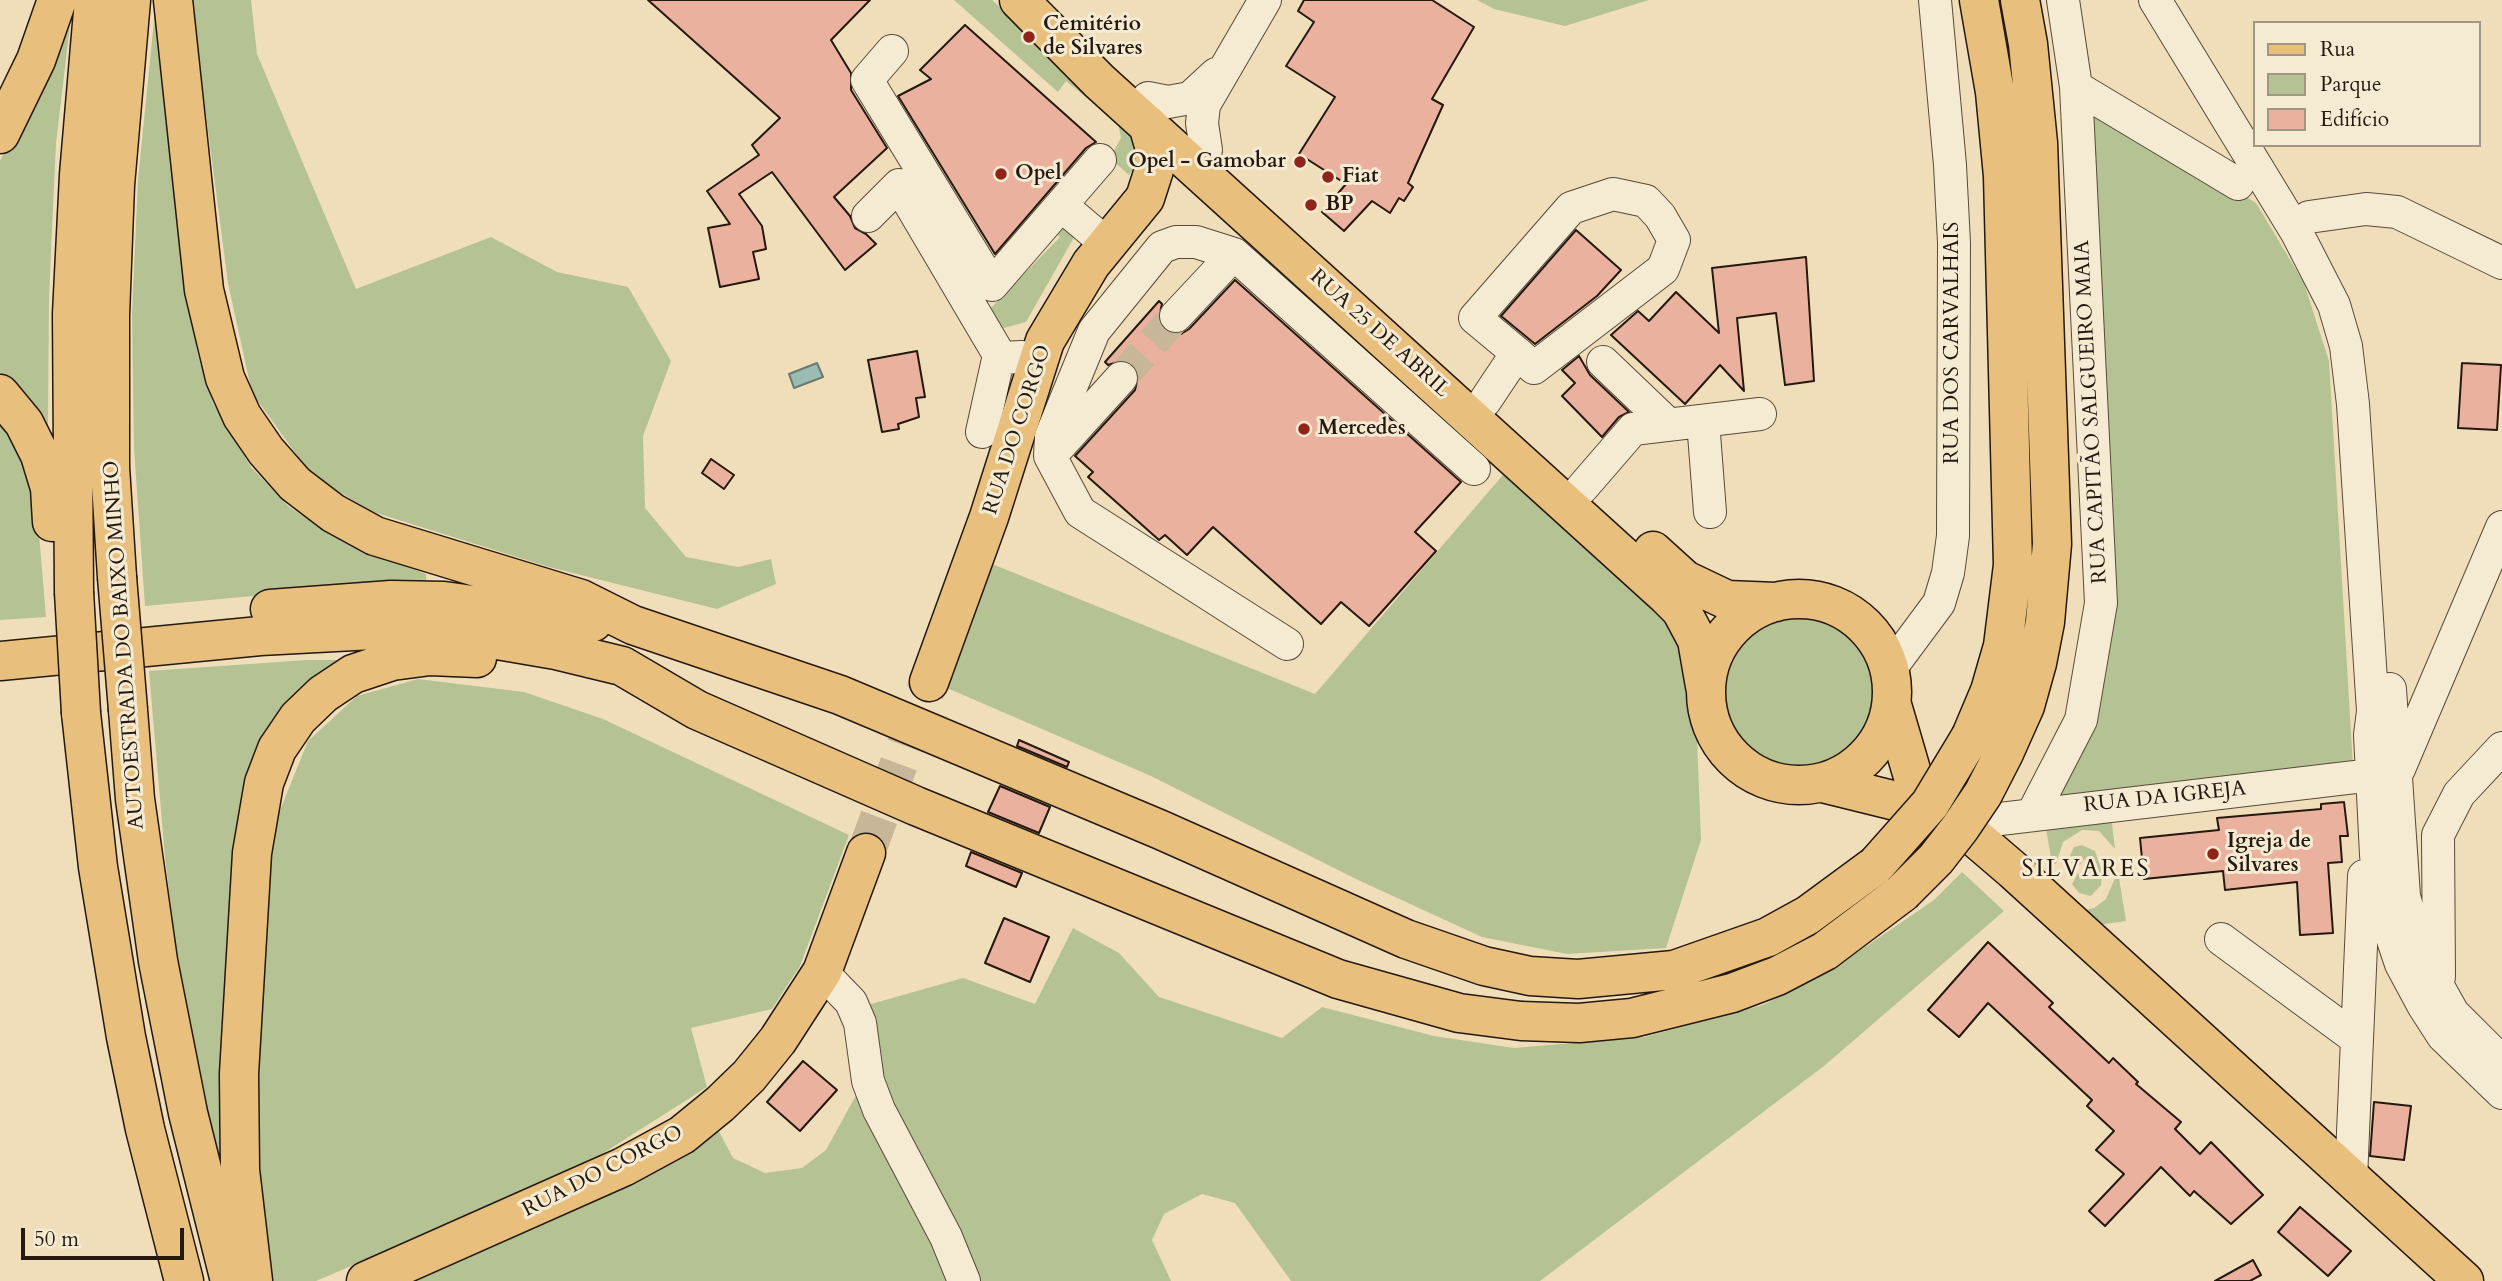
<!DOCTYPE html>
<html>
<head>
<meta charset="utf-8">
<style>
	body { margin:0 }
	#map { position:relative; width:2502px; height:1281px; overflow:hidden; background:#f0deba; font-family:Cardo,serif }
	canvas { display:block }
	.legend { position:absolute; left:2253px; top:21px; width:228px; height:126px; box-sizing:border-box; background:#f5ead2; border:2px solid #a19684; margin:0; padding:9px 12px; list-style:none; font-size:21px; color:#24180f }
	.legend li { display:flex; align-items:center; gap:14px; height:35px }
	.legend b { width:35px; border:2px solid #a19684 }
	.scale { position:absolute; left:21px; top:1228px; width:163px; height:32px; box-sizing:border-box; border:4px solid #24180f; border-top:0; padding-left:9px; font-size:21px; line-height:24px; white-space:nowrap; color:#24180f; -webkit-text-stroke:5px #f5ead2; paint-order:stroke }
</style>
</head>
<body>
<div id="map">
<canvas width="2502" height="1281"></canvas>
<ul class="legend">
<li><b style="height:9px;background:#e8bf7d"></b>Rua</li>
<li><b style="height:19px;background:#b5c293"></b>Parque</li>
<li><b style="height:19px;background:#eab29e"></b>Edifício</li>
</ul>
<div class="scale">50 m</div>
</div>
<script>
const context = document.querySelector('canvas').getContext('2d');
context.lineJoin = 'round';
function fillPath(path, color) { context.fillStyle = color; context.fill(path, 'evenodd'); }
const toPath = rows => new Path2D(rows.map(r => 'M' + r).join(''));
function strokePath(path, color, width, dash) { context.strokeStyle = color; context.lineWidth = width; context.lineCap = dash ? 'butt' : 'round'; context.setLineDash(dash || []); context.stroke(path); }
function write(font, color, halo, rows, align = 'center') {
  context.font = font + ' Cardo,serif'; context.lineWidth = 6; context.setLineDash([]); context.textBaseline = 'middle'; context.strokeStyle = halo; context.fillStyle = color; for (const [text, x, y, turn = 0] of rows) {
    context.save(); context.translate(x, y); context.rotate((+turn || 0) * Math.PI / 180); context.textAlign = isNaN(turn) ? turn : align; if (halo) context.strokeText(text, 0, 0); context.fillText(text, 0, 0); context.restore();
  }
}
fillPath(toPath([
	[156,0,185,278,198,356,213,403,251,467,288,506,327,532,426,574,426,580,145,606,134,448,132,313,138,180],
	[191,0,251,0,257,54,356,289,491,237,557,272,628,287,671,361,643,436,645,508,686,557,738,567,771,559,776,584,717,609,549,567,373,512,312,476,252,393,228,283],
	[954,0,992,0,1102,99,1134,136,1135,166,1129,175,1110,158,1121,138,1118,123,1066,81,1058,92],
	[1477,0,1649,0,1565,26,1494,9],
	[72,9,56,143,49,296,48,430,0,377,0,161],
	[2095,106,2152,137,2256,203,2304,283,2329,361,2353,767,2055,799,2091,725,2085,117],
	[1059,222,1077,232,1026,322,1000,329,988,311,1060,237,1049,226],
	[0,414,21,443,37,509,46,617,0,620],
	[1508,469,1669,620,1683,650,1684,684,1697,738,1701,840,1666,948,1567,954,1482,937,1356,879,1151,776,940,685,987,562,1315,694],
	'1721 692a78 78 0 1 1 156 0a78 78 0 1 1-156 0Z',
	[307,660,349,660,285,710,221,1175,181,991,165,857,149,671],
	[418,679,524,692,603,719,849,835,800,966,772,1009,691,1028,707,1087,583,1166,316,1281,268,1281,256,1181,257,1049,274,825,308,741,357,696],
	[2111,816,2115,849,2099,831,2082,830,2063,842,2056,864,2052,864,2045,823],
	[2082,845,2095,851,2102,871,2101,885,2091,896,2079,893,2072,884,2078,873,2082,879,2089,878,2092,866,2085,859,2077,868,2068,860,2074,847],
	[1962,872,2004,911,1824,1066,1540,1281,1291,1281,1235,1203,1202,1194,1164,1214,1152,1240,1171,1281,972,1281,876,1083,864,1006,963,978,1035,1004,1073,928,1119,953,1159,997,1282,1038,1322,1007,1434,1036,1514,1048,1644,1037,1763,1005,1839,965,1934,900],
	[2115,878,2119,878,2126,921,2097,925,2082,911,2094,908,2106,899],
	[860,1088,954,1281,408,1281,714,1122,733,1158,765,1173,802,1168,826,1150]
]), '#b5c293');
const water = toPath([
	[817,363,823,377,794,388,789,374,817,363]
]);
fillPath(water, '#9abcb2');
strokePath(water, '#6b7a71', 2);
const building = toPath([
	[648,0,870,0,831,40,851,73,851,90,887,148,834,197,850,216,855,228,866,234,876,244,845,270,772,172,739,194,762,226,766,249,753,252,759,279,720,287,708,228,730,224,707,191,759,155,752,145,780,118,648,0],
	[1304,0,1432,0,1474,27,1432,99,1443,105,1408,183,1413,187,1404,201,1399,198,1390,213,1372,201,1344,231,1322,212,1346,184,1299,154,1335,97,1286,66,1314,22,1298,11,1304,0],
	[965,25,1096,142,1086,148,995,254,898,96,931,79,920,70,965,25],
	[1576,230,1621,270,1597,296,1535,344,1501,316,1576,230],
	[1806,257,1814,381,1785,385,1776,313,1737,318,1744,391,1720,365,1685,404,1611,335,1638,311,1649,321,1676,292,1719,333,1712,268,1806,257],
	[1235,280,1461,482,1415,532,1436,551,1369,626,1341,602,1321,624,1213,527,1187,555,1165,535,1159,540,1088,477,1093,472,1075,456,1135,390,1139,373,1133,364,1124,360,1108,365,1105,362,1159,301,1162,304,1158,321,1163,329,1181,334,1189,329,1235,280],
	[917,351,925,397,916,398,919,417,898,424,899,429,882,432,868,360,917,351],
	[1579,356,1590,375,1629,412,1619,417,1602,437,1562,396,1575,383,1562,370,1579,356],
	[2462,363,2501,365,2497,430,2458,428,2462,363],
	[711,459,734,475,724,489,702,473,711,459],
	[1019,740,1069,762,1067,767,1017,746,1019,740],
	[1000,786,1050,807,1039,833,988,812,1000,786],
	[2344,802,2348,836,2340,836,2342,862,2328,863,2333,933,2300,935,2297,882,2225,890,2223,871,2144,879,2140,838,2219,830,2217,818,2321,809,2321,804,2344,802],
	[971,852,1022,873,1016,887,966,866,971,852],
	[1004,918,1049,937,1030,982,985,963,1004,918],
	[1988,942,2053,1003,2049,1007,2109,1063,2113,1058,2138,1082,2136,1084,2181,1122,2175,1129,2200,1154,2211,1142,2263,1195,2231,1224,2194,1191,2190,1196,2161,1167,2105,1226,2089,1211,2124,1174,2096,1150,2114,1131,2087,1106,2092,1100,1988,1003,1959,1037,1928,1010,1988,942],
	[803,1061,837,1090,800,1131,767,1102,803,1061],
	[2374,1102,2411,1106,2404,1160,2370,1156,2374,1102],
	[2300,1207,2351,1251,2328,1276,2278,1232,2300,1207],
	[2253,1260,2261,1275,2250,1281,2215,1281,2253,1260]
]);
fillPath(building, '#eab29e');
strokePath(building, '#24180f', 2);
strokePath(toPath([
	[1121,378,1176,316]
]), '#c7b698', 32, [32, 16]);
strokePath(toPath([
	[866,853,929,682]
]), '#c7b698', 38, [38, 19]);
const minor = toPath([
	[2155,0,2297,233,2334,305,2346,346,2353,404,2373,711,2370,735,2376,855,2382,907,2401,964,2423,1005,2443,1036,2502,1093],
	[892,51,867,80,992,285,1100,160],
	[2076,87,2238,184],
	[1148,98,1168,102,1190,98,1216,74],
	[1206,150,1202,123,1204,105,1265,0],
	[1062,206,1107,244],
	[868,216,899,185,1001,358],
	[2309,217,2366,209,2397,212,2502,263],
	[1176,316,1234,254],
	[1603,362,1669,425],
	[1485,401,1517,353,1475,318,1571,208,1613,194,1646,201,1660,216,1674,240,1663,269,1534,368,1517,353],
	[1703,421,1710,512],
	[982,432,997,364,1001,358,1022,357],
	[1052,454,1121,378],
	[1582,488,1633,429,1760,414],
	[1287,644,1080,512,1050,456,1051,436,1094,331,1162,247,1176,242,1196,242,1234,254,1474,469],
	[1890,669,1939,603,1948,573,1953,536,1954,243,1950,165,1935,0],
	[2390,689,2404,896,2420,954,2453,1013,2502,1062],
	[2399,769,2502,527],
	[2033,813,2081,720,2101,603,2076,87,2063,0],
	[1958,824,2372,775],
	[2221,939,2357,1039],
	[822,972,851,1002,860,1023,868,1081,879,1110,946,1237,964,1281],
	[2439,977,2438,835,2459,794,2502,748],
	[2351,1179,2364,876]
]);
const major = toPath([
	[1019,0,1099,81,1667,596,1681,610,1697,640,1705,686],
	[1653,551,1685,580,1727,600,1776,602],
	'1706 692a93 93 0 1 1 186 0a93 93 0 1 1-186 0Z',
	[929,682,989,517,1045,341,1091,264,1145,198,1154,170,1155,149,1148,125],
	[1892,705,1916,787,2013,870,2464,1281],
	[1823,783,1900,802,1934,830],
	[366,1281,623,1167,682,1135,720,1104,749,1076,778,1040,822,972,866,853]
]);
const highway = toPath([
	[173,0,204,290,225,378,242,416,266,451,295,484,333,513,375,536,581,599,633,625,840,695,1161,830,1406,939,1484,966,1530,976,1578,979,1674,970,1768,937,1808,915,1876,865],
	[0,134,36,60,57,0],
	[0,394,24,423,40,455,50,488,52,522],
	[117,577,110,467,110,315,115,185,131,0],
	[74,592,72,314,79,175,94,0],
	[270,609,391,600,444,601,593,622],
	[0,661,260,636,392,629,439,630,556,650,622,666,697,710,916,806,1338,979,1459,1013,1521,1021,1579,1023,1632,1018,1732,993,1777,976,1825,951,1902,893],
	[128,710,135,799,158,961,188,1113,230,1281],
	[81,713,98,867,126,1037,145,1129,184,1281],
	[1971,736,1990,691,2003,646,2013,565,2003,176,1995,92,1979,0],
	[2004,753,2025,706,2037,663,2045,622,2052,544,2038,143,2028,44,2020,0],
	[253,1281,240,1170,239,1074,252,853,264,783,277,749,298,718,323,694,353,674,392,661,430,656,477,658]
]);
strokePath(minor, '#574a3a', 34);
strokePath(major, '#24180f', 41);
strokePath(highway, '#24180f', 41);
strokePath(minor, '#f5ead2', 32);
strokePath(major, '#e8bf7d', 38);
strokePath(highway, '#e8bf7d', 38);
const highwayBridge = toPath([
	[117,577,128,710],
	[74,592,81,713],
	[1876,865,1930,804,1971,736],
	[1902,893,1936,859,1960,828,1983,794,2004,753]
]);
strokePath(highwayBridge, '#24180f', 41, []);
strokePath(highwayBridge, '#e8bf7d', 38);
for (const [x, y, r, color] of [
	[1029,37,7,"#8f2418"],
	[1300,162,7,"#8f2418"],
	[1001,174,7,"#8f2418"],
	[1328,177,7,"#8f2418"],
	[1311,205,7,"#8f2418"],
	[1304,429,7,"#8f2418"],
	[2213,854,7,"#8f2418"]
]) { const dot = new Path2D(); dot.arc(x, y, r, 0, 2 * Math.PI); context.fillStyle = color; context.fill(dot); strokePath(dot, '#f5ead2', 2.5); }
write('bold 21px', '#24180f', '#f5ead2', [
	["Cemitério",1043,25],
	["de Silvares",1043,49],
	["Opel - Gamobar",1286,162,"right"],
	["Opel",1015,174],
	["Fiat",1342,177],
	["BP",1325,205],
	["Mercedes",1318,429],
	["Igreja de",2227,842],
	["Silvares",2227,866]
], 'left');
write('21px', '#24180f', '#f5ead2', [
	["RUA 25 DE ABRIL",1379,334,42],
	["RUA DOS CARVALHAIS",1953,343,-90],
	["RUA CAPITÃO SALGUEIRO MAIA",2092,412,-93],
	["RUA DO CORGO",1018,430,-72],
	["AUTOESTRADA DO BAIXO MINHO",125,645,-94],
	["RUA DA IGREJA",2165,798,-6],
	["RUA DO CORGO",603,1172,-27]
]);
context.letterSpacing = '2px';
write('24px', '#24180f', '#f5ead2', [
	["SILVARES",2086,870]
]);
context.letterSpacing = '0px';
</script>
</body>
</html>
